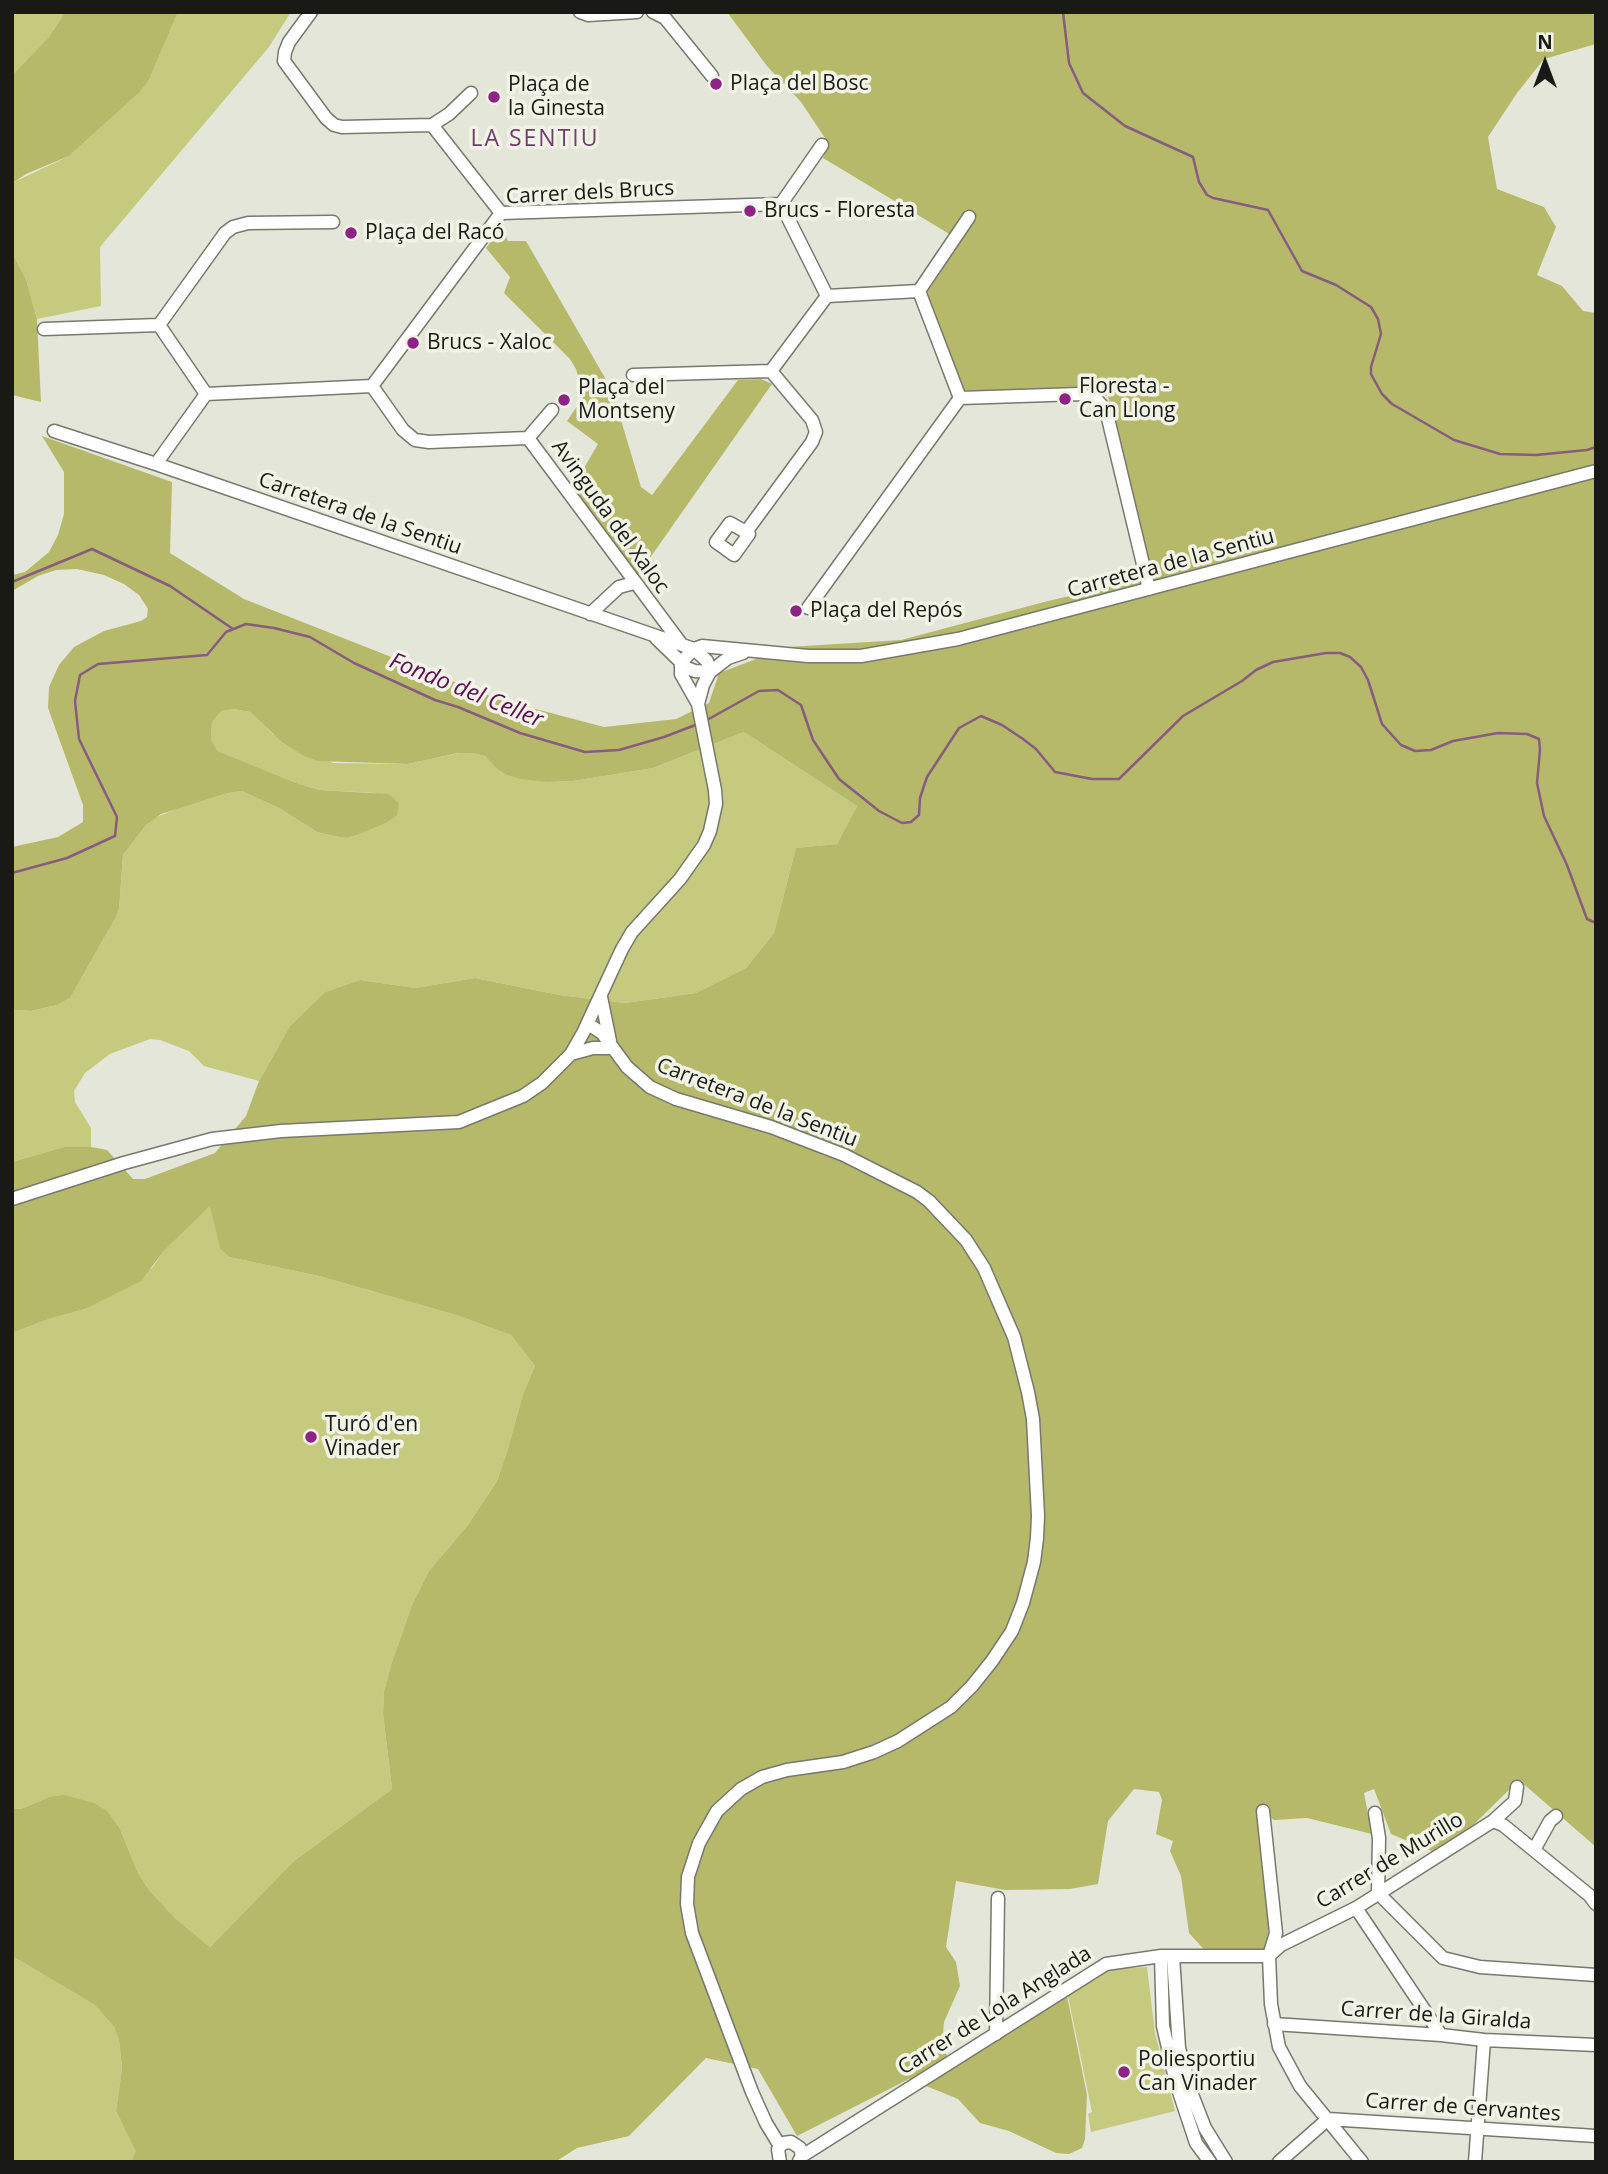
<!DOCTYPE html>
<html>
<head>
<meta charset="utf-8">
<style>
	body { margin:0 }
	#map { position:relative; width:1608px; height:2174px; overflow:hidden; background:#e5e6da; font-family:"Open Sans",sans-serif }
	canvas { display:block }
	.frame { position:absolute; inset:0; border:14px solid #191a15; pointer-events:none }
	.north { position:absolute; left:1510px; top:28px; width:70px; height:70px; -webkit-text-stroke:5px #f2f3e7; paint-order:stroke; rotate:0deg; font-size:19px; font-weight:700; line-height:28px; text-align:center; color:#191a15 }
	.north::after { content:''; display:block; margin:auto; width:24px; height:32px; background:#191a15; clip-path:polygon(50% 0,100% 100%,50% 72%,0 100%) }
</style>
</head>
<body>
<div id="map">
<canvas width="1608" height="2174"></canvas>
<div class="frame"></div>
<div class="north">N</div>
</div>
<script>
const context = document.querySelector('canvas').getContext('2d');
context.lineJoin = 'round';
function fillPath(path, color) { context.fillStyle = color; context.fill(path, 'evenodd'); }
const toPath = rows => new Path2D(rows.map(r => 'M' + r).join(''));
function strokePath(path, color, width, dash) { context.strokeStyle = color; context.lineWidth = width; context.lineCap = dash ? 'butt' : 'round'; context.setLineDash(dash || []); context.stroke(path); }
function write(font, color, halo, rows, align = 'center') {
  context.font = font + ' "Open Sans",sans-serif'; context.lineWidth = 7; context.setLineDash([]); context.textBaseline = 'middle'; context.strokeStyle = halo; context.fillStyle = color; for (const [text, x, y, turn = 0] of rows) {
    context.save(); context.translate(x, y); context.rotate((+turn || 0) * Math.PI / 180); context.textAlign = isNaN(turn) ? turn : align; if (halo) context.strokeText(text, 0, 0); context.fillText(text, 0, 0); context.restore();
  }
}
fillPath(toPath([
	[12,12,65,12,49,37,12,75],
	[178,12,291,12,269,47,100,247,101,306,37,319,26,279,12,253,12,188,14,182,69,156,140,92,149,80],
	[234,709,250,712,273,734,333,763,408,764,459,753,472,753,485,756,496,768,548,782,573,781,653,768,744,732,857,806,837,844,796,848,774,933,746,968,696,993,625,1003,559,995,475,978,415,988,360,980,325,992,290,1026,259,1081,204,1066,189,1051,160,1040,150,1039,110,1054,85,1073,74,1091,75,1102,91,1128,91,1147,64,1147,12,1162,12,1010,31,1011,57,1005,70,998,116,917,119,909,123,855,146,825,154,818,179,808,228,793,242,791,279,808,317,832,334,836,347,838,386,823,376,793,320,790,299,784,216,751,211,739,212,721,220,711],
	[211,1205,220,1247,229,1257,319,1276,456,1315,511,1335,535,1366,523,1394,507,1452,497,1481,468,1525,429,1571,412,1605,392,1662,384,1691,383,1714,392,1789,294,1861,210,1947,175,1918,149,1890,137,1871,120,1829,49,1797,21,1809,12,1808,12,1333,49,1319,85,1309,152,1268,163,1252],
	[12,1956,95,2005,114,2027,119,2040,122,2068,116,2111,137,2151,131,2162,12,2162],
	[1147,1967,1155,2033,1175,2111,1091,2132,1088,2114,1092,2112,1068,1996,1108,1969]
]), '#c6ca7e');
fillPath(toPath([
	[65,12,178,12,149,80,140,92,69,156,26,174,14,182,12,188,12,75,49,37],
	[727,12,1596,12,1596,44,1544,59,1517,93,1488,137,1497,189,1544,207,1556,227,1537,275,1562,286,1583,311,1596,313,1596,1847,1519,1780,1464,1834,1434,1852,1391,1834,1374,1789,1364,1793,1372,1834,1307,1818,1274,1820,1256,1808,1270,1915,1266,1951,1210,1956,1189,1933,1181,1876,1170,1851,1173,1841,1156,1834,1162,1800,1159,1792,1134,1789,1108,1821,1098,1884,1070,1889,1005,1890,956,1881,946,1947,956,1962,960,1986,944,2022,942,2047,947,2056,1004,2032,1067,1996,1087,2095,1085,2139,1082,2148,1069,2154,1056,2153,1009,2131,980,2123,958,2099,909,2079,797,2136,758,2069,706,2058,629,2136,577,2148,555,2162,131,2162,136,2151,116,2111,122,2068,119,2040,114,2027,95,2005,12,1956,12,1808,21,1809,49,1797,64,1795,94,1803,107,1811,120,1829,137,1871,149,1890,175,1918,210,1947,294,1861,392,1789,383,1714,384,1691,392,1662,412,1605,429,1571,468,1525,497,1481,507,1452,523,1394,535,1366,511,1335,456,1315,319,1276,229,1257,220,1248,210,1206,163,1252,141,1281,85,1309,49,1319,12,1333,12,1162,64,1147,91,1147,107,1150,133,1179,145,1179,215,1153,246,1116,259,1081,290,1026,325,992,360,980,415,988,475,978,559,995,625,1003,696,993,746,968,774,933,796,848,837,844,857,806,744,732,653,768,573,781,548,782,520,779,507,775,496,768,485,756,472,753,458,753,408,764,318,761,304,756,282,742,250,712,234,709,221,711,212,722,211,739,217,751,299,784,320,790,388,794,399,803,397,815,386,823,359,834,347,838,334,836,317,832,279,808,242,791,228,793,161,814,146,825,123,855,119,909,116,917,70,998,57,1005,31,1011,12,1010,12,847,58,837,83,822,83,805,48,708,49,687,59,665,74,647,104,631,141,621,147,617,148,609,139,595,124,584,104,575,77,569,56,570,38,576,12,591,12,575,25,572,49,552,58,535,64,514,64,472,42,436,172,482,170,553,244,599,498,699,604,727,676,719,709,703,719,673,788,647,901,640,1048,601,1152,577,1108,396,962,390,924,297,961,241,823,158,829,144,801,102,767,66],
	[502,227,508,241,526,241,612,390,641,487,652,495,738,380,761,379,772,384,638,575,573,487,598,444,567,421,584,396,576,369,570,359,504,293,510,277,486,248],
	[12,253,26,279,37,319,41,402,12,395]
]), '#b6b969');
strokePath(toPath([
	[1063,12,1069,63,1083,93,1125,126,1193,157,1199,182,1207,195,1213,198,1268,210,1302,271,1336,285,1371,307,1378,319,1381,334,1371,367,1371,374,1382,394,1392,404,1454,440,1500,454,1536,455,1587,450,1596,447],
	[12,582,92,549,170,586,233,629],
	[707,720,759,691,778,690,801,705,813,740,839,779,879,811,902,823,911,822,919,815,920,798,927,777,959,728,981,716,1002,725,1023,739,1036,749,1055,772,1092,779,1119,779,1183,716,1242,681,1256,670,1273,662,1326,653,1340,653,1350,657,1361,667,1368,680,1382,724,1401,745,1415,751,1431,750,1453,741,1498,733,1527,734,1539,739,1540,750,1537,783,1544,816,1567,865,1587,919,1596,923],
	[12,873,67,858,115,836,117,817,79,739,75,701,80,675,98,664,207,655,226,632,246,624,274,628,310,637,354,663,435,700,458,707,520,733,585,752,619,750,664,737,698,724]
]), '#865c7f', 2.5);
const street = toPath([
	[311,12,289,42,285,52,284,61,326,118,334,125,342,127,432,125,501,213],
	[580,12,588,15,637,12],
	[653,12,665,18,712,76],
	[432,125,449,114,471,93],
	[781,204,827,296,919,291,960,398,1079,394,1096,399,1106,410,1149,589],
	[781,204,822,145],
	[919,291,969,217],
	[159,325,206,394],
	[44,329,159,325,225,233,233,227,248,223,333,222],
	[771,371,827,296],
	[633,375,771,371],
	[372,386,501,213,781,204],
	[372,386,403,430,415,440,429,442,528,438,682,645],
	[54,431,156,464,694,649,707,661,710,672],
	[528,438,552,410],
	[156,464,206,394,372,386],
	[746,532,730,523,716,542,734,555,749,534,746,532,812,442,816,432,812,420,771,371],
	[808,608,960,398],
	[590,614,619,587,634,583],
	[656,638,687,668,695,671,710,672],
	[681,662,694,649,702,646,808,656,861,656,958,639,1596,471],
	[698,704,703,685,710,672,728,658,743,653],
	[601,997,610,1041],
	[588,1024,602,1033,627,1067,650,1087,676,1099,771,1127,844,1155,917,1192,929,1201,966,1240,984,1268,1014,1337,1028,1392,1033,1419,1038,1516,1037,1538,1034,1562,1023,1603,1012,1631,992,1661,972,1686,951,1707,898,1741,874,1752,843,1762,787,1770,762,1777,741,1789,717,1811,699,1843,688,1877,687,1904,692,1933,752,2092,766,2123,780,2146],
	[571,1054,593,1048,613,1048],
	[12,1199,124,1163,212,1139,281,1131,459,1122,523,1096,542,1083,571,1054,583,1033,622,949,632,932,680,879,704,845,710,831,716,804,715,790,698,704,681,674,681,662],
	[1263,1811,1276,1933,1269,1956,1271,2004,1279,2047,1300,2086,1362,2162],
	[1375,1813,1379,1838,1378,1893,1443,1958,1480,1967,1596,1975],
	[1493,1821,1503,1825,1589,1895,1596,1904],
	[1534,1850,1550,1821,1556,1816],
	[1356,1908,1441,2035],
	[1271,1954,1281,1945,1356,1908,1493,1821,1515,1801,1517,1787],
	[1161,1956,1163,2026,1176,2083,1196,2143,1210,2162],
	[1173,1956,1179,2048,1191,2092,1205,2128,1226,2162],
	[1274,2024,1441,2035,1484,2040,1596,2045],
	[996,2034,998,1898],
	[802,2156,1106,1964,1161,1956,1269,1956],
	[780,2162,778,2149,783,2143,791,2142,800,2148,802,2156,799,2161],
	[1279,2162,1328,2119,1596,2136],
	[1475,2162,1484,2040]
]);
strokePath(street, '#77786e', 15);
strokePath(street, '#fff', 12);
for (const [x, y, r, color] of [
	[716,84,7,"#8f2285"],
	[494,97,7,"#8f2285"],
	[750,211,7,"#8f2285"],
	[351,233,7,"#8f2285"],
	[413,343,7,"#8f2285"],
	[1065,399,7,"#8f2285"],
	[564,400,7,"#8f2285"],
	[796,611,7,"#8f2285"],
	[311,1437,7,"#8f2285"],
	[1124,2072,7,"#8f2285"]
]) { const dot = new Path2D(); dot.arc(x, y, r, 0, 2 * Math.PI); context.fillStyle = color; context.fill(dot); strokePath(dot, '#f2f3e7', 2.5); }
write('21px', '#191a15', '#f2f3e7', [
	["Plaça del Bosc",730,84],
	["Plaça de",508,85],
	["la Ginesta",508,109],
	["Brucs - Floresta",764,211],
	["Plaça del Racó",365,233],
	["Brucs - Xaloc",427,343],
	["Floresta -",1079,387],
	["Can Llong",1079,411],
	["Plaça del",578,388],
	["Montseny",578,412],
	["Plaça del Repós",810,611],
	["Turó d'en",325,1425],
	["Vinader",325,1449],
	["Poliesportiu",1138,2060],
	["Can Vinader",1138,2084]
], 'left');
write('21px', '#191a15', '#f2f3e7', [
	["Carrer dels Brucs",590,193,-3],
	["Carretera de la Sentiu",360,514,19],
	["Avinguda del Xaloc",610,517,54],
	["Carretera de la Sentiu",1171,564,-15],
	["Carretera de la Sentiu",757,1103,21],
	["Carrer de Murillo",1390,1861,-31],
	["Carrer de Lola Anglada",995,2011,-32],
	["Carrer de la Giralda",1436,2016,4],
	["Carrer de Cervantes",1463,2108,4]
]);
context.letterSpacing = '2px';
write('23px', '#723c6b', '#f2f3e7', [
	["LA SENTIU",535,139]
]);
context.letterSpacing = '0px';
write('italic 23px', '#5a0e53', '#f2f3e7', [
	["Fondo del Celler",466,691,22]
]);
</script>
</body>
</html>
